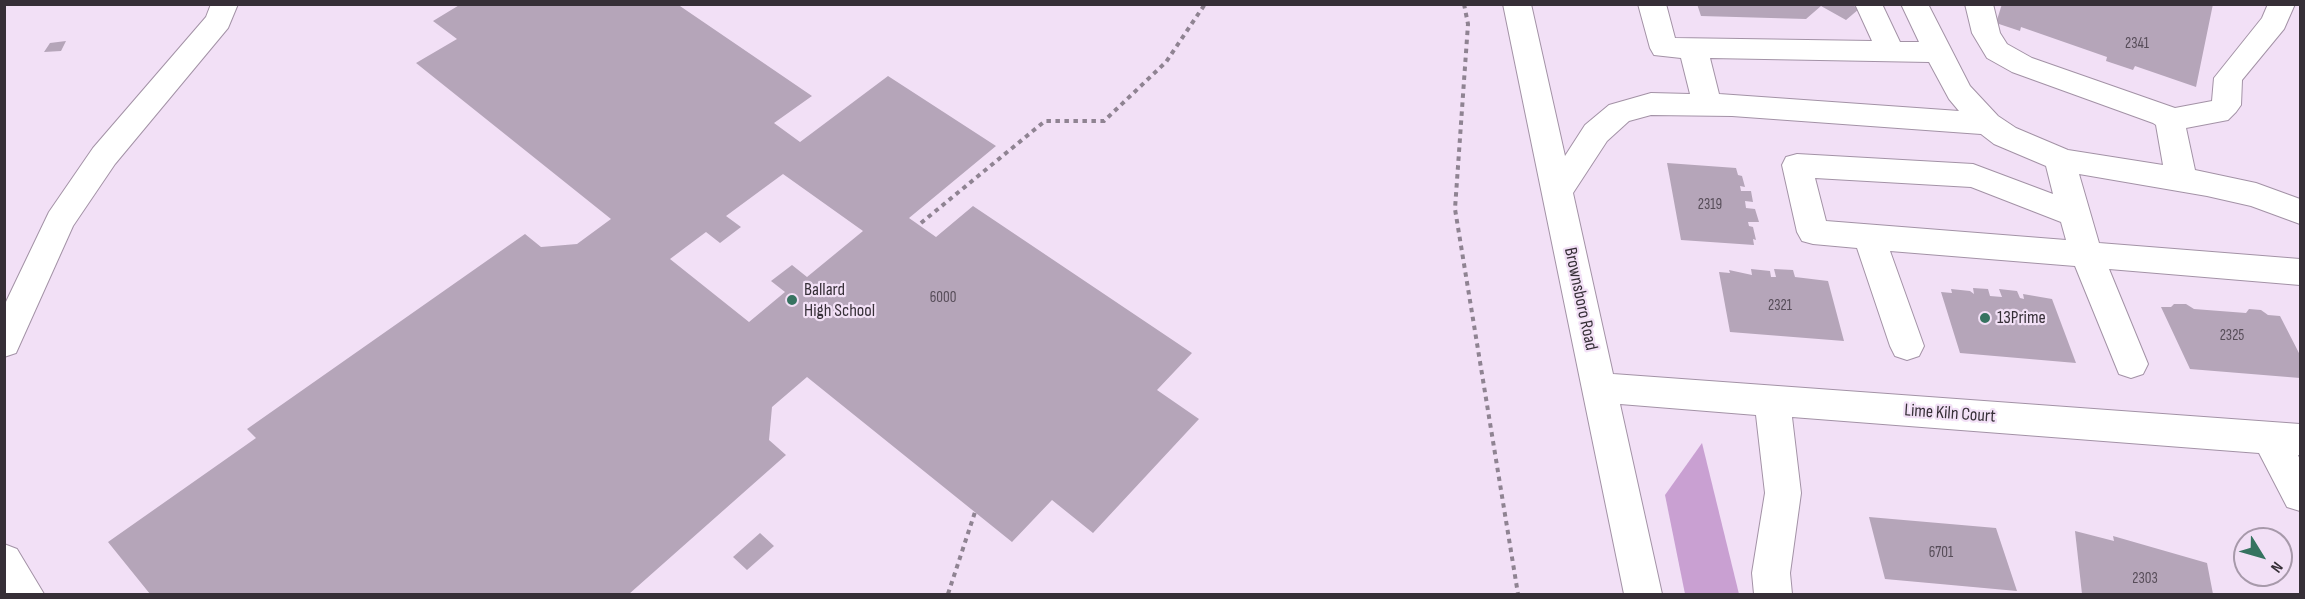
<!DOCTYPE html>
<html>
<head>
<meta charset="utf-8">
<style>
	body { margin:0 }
	#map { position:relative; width:2305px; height:599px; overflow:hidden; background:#f2e0f6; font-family:"Sofia Sans Condensed",sans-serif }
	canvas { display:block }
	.frame { position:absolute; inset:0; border:6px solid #362f37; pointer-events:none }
	.north { position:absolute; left:2233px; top:527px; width:60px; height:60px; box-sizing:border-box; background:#f2e0f6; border:2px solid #a799aa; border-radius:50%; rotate:127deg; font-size:16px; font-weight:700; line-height:24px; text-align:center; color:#362f37 }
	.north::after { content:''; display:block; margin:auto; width:21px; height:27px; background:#367360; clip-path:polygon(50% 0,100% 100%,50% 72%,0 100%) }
</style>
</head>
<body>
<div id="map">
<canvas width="2305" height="599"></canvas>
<div class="frame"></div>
<div class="north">N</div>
</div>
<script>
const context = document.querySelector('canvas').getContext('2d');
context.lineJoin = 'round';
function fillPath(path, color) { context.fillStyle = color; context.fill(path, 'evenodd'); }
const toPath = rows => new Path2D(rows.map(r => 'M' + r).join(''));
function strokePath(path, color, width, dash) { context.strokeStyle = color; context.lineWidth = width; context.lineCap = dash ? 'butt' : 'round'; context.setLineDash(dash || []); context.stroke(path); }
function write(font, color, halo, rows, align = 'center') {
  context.font = font + ' "Sofia Sans Condensed",sans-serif'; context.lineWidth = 4.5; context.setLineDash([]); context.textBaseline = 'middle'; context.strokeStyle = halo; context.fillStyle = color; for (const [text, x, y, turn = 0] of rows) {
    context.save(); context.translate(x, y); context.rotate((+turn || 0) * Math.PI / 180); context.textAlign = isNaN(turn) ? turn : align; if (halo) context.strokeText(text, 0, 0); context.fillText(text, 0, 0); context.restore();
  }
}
fillPath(toPath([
	[1702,443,1739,594,1685,594,1665,495]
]), '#c9a0d2');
fillPath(toPath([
	[461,4,677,4,812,96,774,123,800,142,888,76,996,146,909,218,936,237,973,206,1192,353,1157,390,1199,419,1093,533,1052,500,1012,542,807,377,772,407,769,440,786,455,629,594,150,594,108,542,256,438,247,429,525,234,541,247,577,244,611,219,416,63,457,39,433,21],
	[783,174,863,231,807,277,792,265,771,281,785,292,749,322,670,259,706,232,720,243,741,227,726,216],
	[1697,4,1851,4,1859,9,1846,20,1821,6,1806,19,1701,16],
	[2002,4,2213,4,2196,87,2135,66,2133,70,2106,61,2107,57,2021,27,2020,31,1996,23],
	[66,41,61,51,44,52,50,43],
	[1667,163,1736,168,1738,175,1742,176,1745,187,1740,186,1741,191,1751,191,1753,202,1745,201,1746,208,1755,209,1759,222,1748,222,1749,226,1753,227,1756,240,1753,239,1754,245,1681,240],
	[1751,269,1770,271,1771,277,1776,277,1774,269,1793,270,1795,277,1828,281,1844,341,1730,332,1719,272,1730,273,1729,270,1752,275],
	[1973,288,1988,289,1990,296,2002,297,1999,289,2017,291,2020,298,2024,299,2023,294,2052,299,2076,363,1960,353,1941,292,1952,293,1951,289,1970,291,1974,294],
	[2174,304,2186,304,2194,309,2246,313,2249,309,2261,310,2268,315,2280,316,2300,355,2300,378,2190,369,2161,307,2171,307],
	[1869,517,1996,528,2017,591,1885,579],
	[2075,531,2114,541,2113,536,2207,563,2213,594,2082,594],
	[760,533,774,546,747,570,733,557]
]), '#b5a5b9');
const minor = toPath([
	[211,4,238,4,228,28,115,164,73,226,16,353,4,357,4,306,49,212,93,148,206,17,211,4],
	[1503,4,1531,4,1565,156,1585,125,1609,105,1651,93,1690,94,1681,58,1654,55,1650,48,1638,4,1666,4,1675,38,1872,41,1855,4,1882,4,1900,42,1919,42,1901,4,1928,4,1970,86,1998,116,2016,128,2068,150,2163,165,2156,125,2153,123,2012,72,1987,58,1972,33,1965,4,1993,4,2000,33,2007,44,2032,58,2175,108,2212,101,2214,78,2262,18,2268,4,2295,4,2284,29,2242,80,2241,105,2236,112,2228,120,2186,128,2195,170,2256,183,2300,199,2300,224,2251,206,2207,196,2079,174,2099,243,2300,259,2300,285,2109,269,2148,364,2143,374,2131,378,2119,374,2075,266,1890,251,1924,346,1919,356,1907,360,1895,356,1890,346,1857,248,1813,244,1802,241,1797,232,1782,165,1786,157,1797,154,1973,164,2053,194,2046,166,1994,144,1981,134,1732,116,1651,115,1629,121,1607,141,1573,193,1613,374,2300,424,2300,455,2298,455,2300,460,2300,511,2287,507,2259,453,1792,417,1801,493,1790,573,1792,594,1754,594,1752,573,1765,493,1756,415,1620,404,1662,594,1624,594,1503,4],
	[1710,58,1929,62,1949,99,1959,111,1719,94,1710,58],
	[1815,178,1971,187,2061,222,2066,240,1826,221,1815,178],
	[4,544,17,549,44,594,4,594,4,544]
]);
strokePath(minor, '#a392a6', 2);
strokePath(toPath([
	[1464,4,1468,24,1455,209,1518,594],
	[921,223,1045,121,1104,121,1166,62,1205,4],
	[948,594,976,509]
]), '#8f8392', 4, [4.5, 4.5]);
fillPath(minor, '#fff');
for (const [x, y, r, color] of [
	[792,300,6,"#367360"],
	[1985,318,6,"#367360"]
]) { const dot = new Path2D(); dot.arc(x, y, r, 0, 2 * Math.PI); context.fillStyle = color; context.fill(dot); strokePath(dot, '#f2e0f6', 2); }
write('15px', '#564c58', null, [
	["2341",2137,44],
	["2319",1710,205],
	["6000",943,298],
	["2321",1780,306],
	["2325",2232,336],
	["6701",1941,553],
	["2303",2145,579]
]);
write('18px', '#362f37', '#f2e0f6', [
	["Ballard",804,290],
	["High School",804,311],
	["13Prime",1997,318]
], 'left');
write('18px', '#362f37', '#f2e0f6', [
	["Brownsboro Road",1580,299,78],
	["Lime Kiln Court",1950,414,4]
]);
</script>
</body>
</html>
